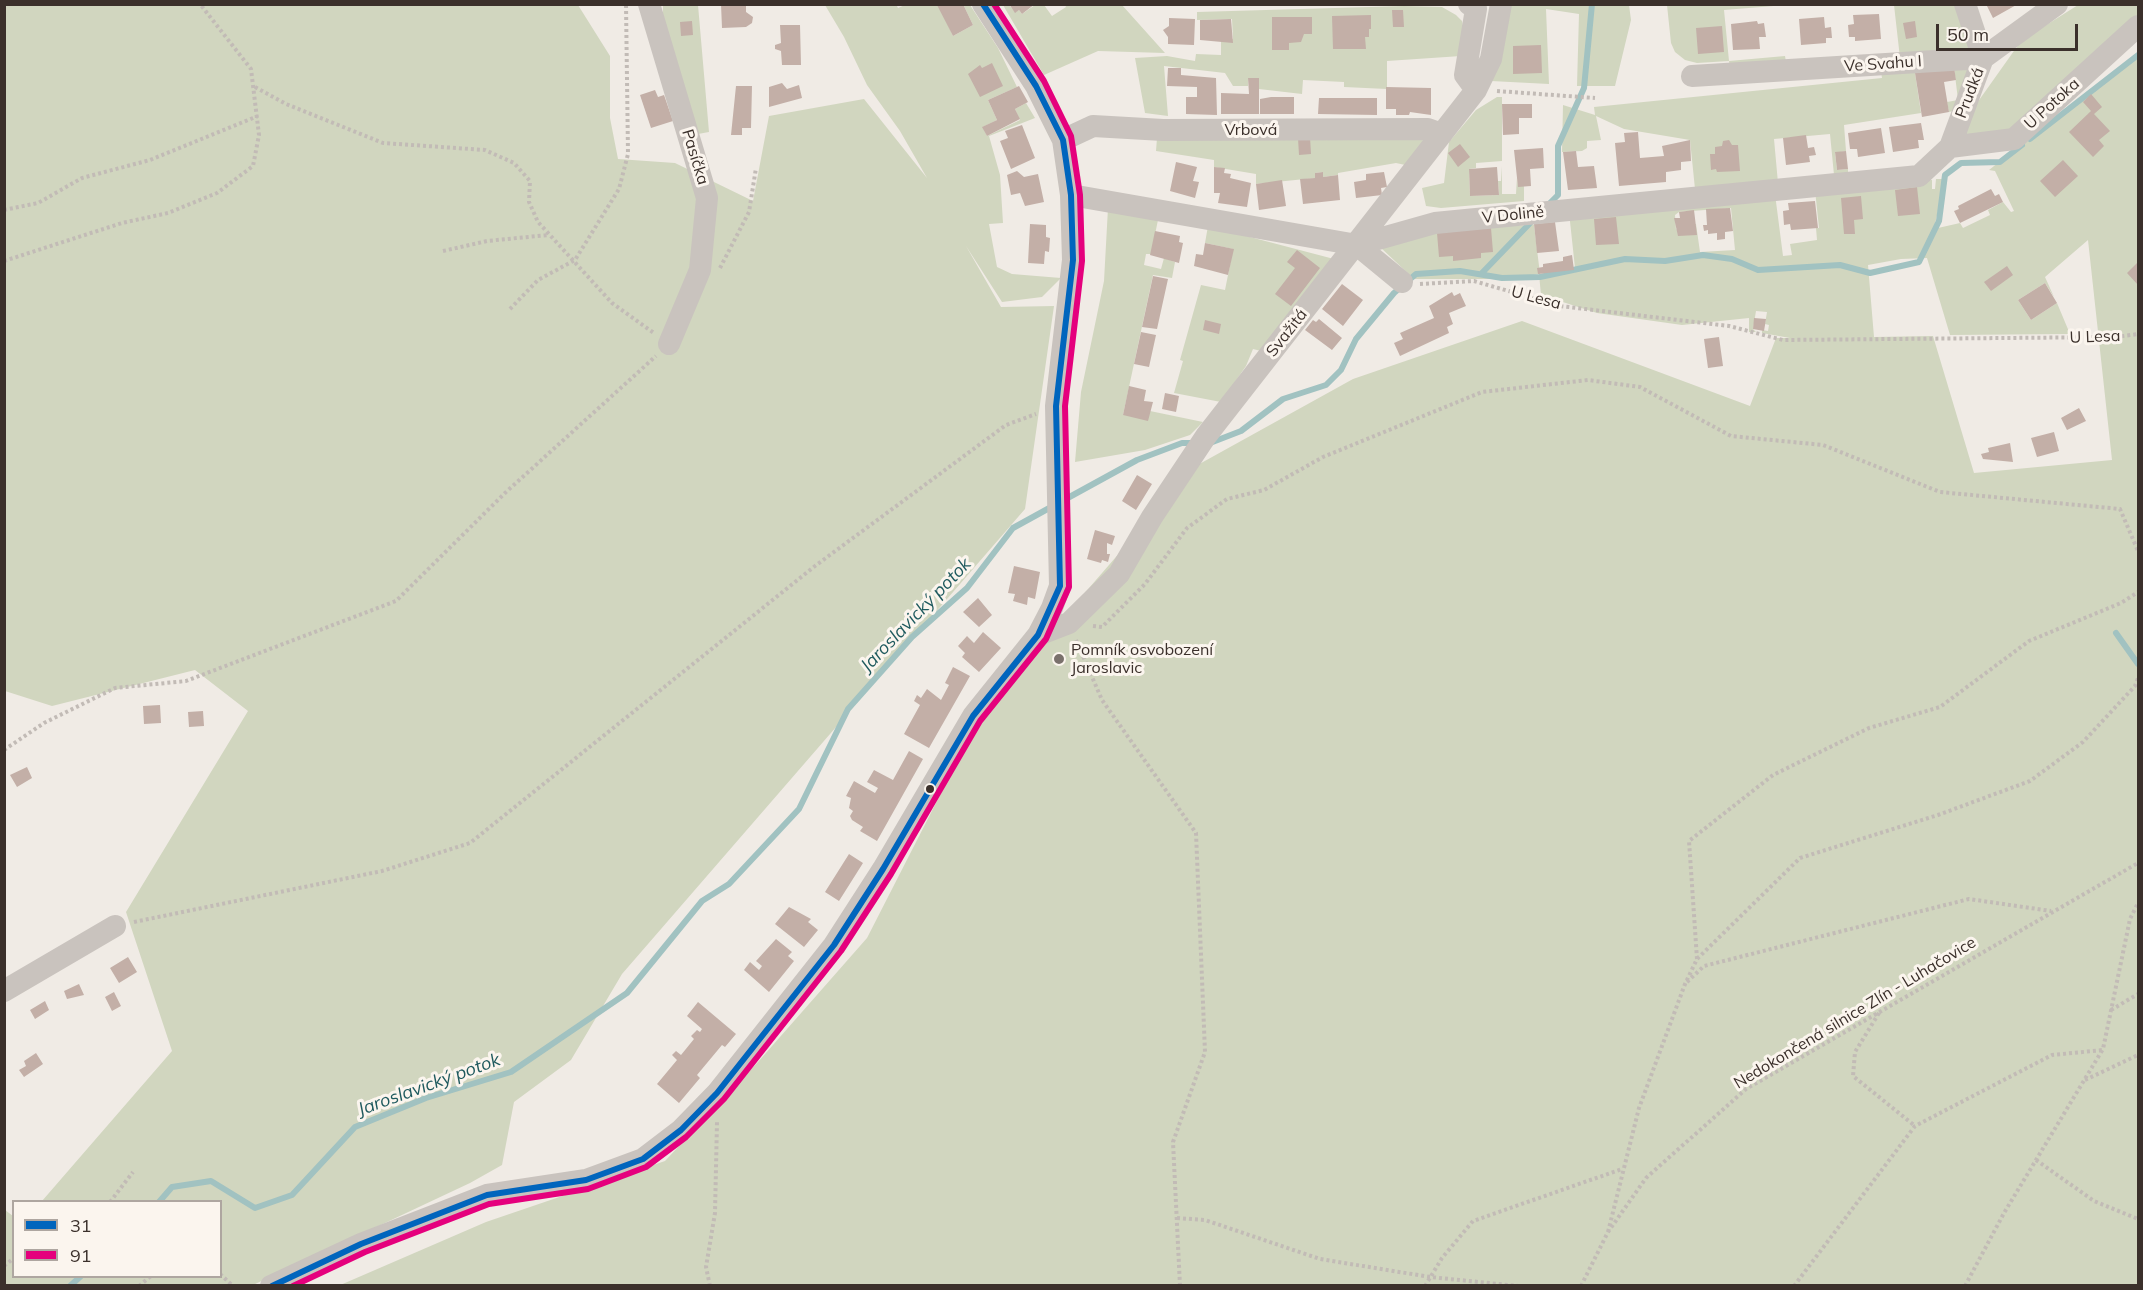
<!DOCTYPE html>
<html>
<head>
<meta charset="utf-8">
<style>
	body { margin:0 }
	#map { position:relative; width:2143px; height:1290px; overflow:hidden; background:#f0ebe5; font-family:Mulish,sans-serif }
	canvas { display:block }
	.frame { position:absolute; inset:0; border:6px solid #3b302b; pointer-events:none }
	.legend { position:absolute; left:12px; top:1200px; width:210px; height:78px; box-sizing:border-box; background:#fbf5ee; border:2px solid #aea6a0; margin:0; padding:8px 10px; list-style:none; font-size:18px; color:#3b302b }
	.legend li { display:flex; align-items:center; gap:12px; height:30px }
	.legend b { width:30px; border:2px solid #aea6a0 }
	.scale { position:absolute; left:1936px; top:24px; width:142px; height:27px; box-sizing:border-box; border:3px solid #3b302b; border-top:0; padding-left:8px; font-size:18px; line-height:21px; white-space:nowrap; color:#3b302b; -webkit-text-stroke:4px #fbf5ee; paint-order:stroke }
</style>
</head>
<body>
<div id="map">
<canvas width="2143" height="1290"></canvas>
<div class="frame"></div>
<ul class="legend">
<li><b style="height:8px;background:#0065bd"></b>31</li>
<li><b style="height:8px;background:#e5007d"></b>91</li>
</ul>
<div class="scale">50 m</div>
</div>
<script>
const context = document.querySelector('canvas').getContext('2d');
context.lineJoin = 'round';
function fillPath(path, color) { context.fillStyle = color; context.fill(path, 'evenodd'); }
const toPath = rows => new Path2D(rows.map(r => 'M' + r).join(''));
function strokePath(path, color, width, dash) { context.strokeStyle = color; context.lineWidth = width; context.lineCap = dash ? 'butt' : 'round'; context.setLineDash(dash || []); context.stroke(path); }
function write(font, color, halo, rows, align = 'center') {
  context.font = font + ' Mulish,sans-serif'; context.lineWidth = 6; context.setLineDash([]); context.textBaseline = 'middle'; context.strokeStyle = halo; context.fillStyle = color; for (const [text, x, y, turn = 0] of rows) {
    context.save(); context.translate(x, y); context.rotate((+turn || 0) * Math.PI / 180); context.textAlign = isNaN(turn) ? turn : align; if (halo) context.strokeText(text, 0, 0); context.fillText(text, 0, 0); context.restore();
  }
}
fillPath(toPath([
	[896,4,898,8,905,5,939,5,953,36,973,25,964,6,970,5,998,48,1017,87,988,100,997,120,983,127,987,136,1020,120,1015,109,1026,103,1035,118,989,136,1000,175,1003,223,989,224,997,267,1012,274,1061,278,1042,297,1002,302,966,246,1001,307,1054,306,1025,509,622,974,571,1060,514,1102,502,1165,470,1183,253,1285,5,1285,5,1210,13,1216,14,1276,220,1276,220,1202,42,1201,172,1051,126,912,248,711,195,670,52,706,5,691,4,5,578,5,610,56,610,118,618,159,675,163,753,201,769,116,864,99,927,178,900,131,867,85,844,37,825,5],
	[663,5,698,5,709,132,698,134,663,18],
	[1003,5,1009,5,1015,12,1019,10,1022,14,1035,5,1044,5,1052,16,1066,7,1065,5,1122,5,1165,53,1098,51,1044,75],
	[1509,5,1629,5,1631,20,1615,86,1577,86,1579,14,1546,9,1549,84,1491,81],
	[1667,5,1786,5,1724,10,1729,61,1785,56,1787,68,1730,72,1729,61,1697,63,1685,60,1675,52,1671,43],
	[1894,5,1958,5,1973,53,1900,58],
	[2078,5,2138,5,2138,20,2009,132,1969,143,1955,134,2021,41],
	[1404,6,1442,7,1456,15,1462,21,1464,31,1461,56,1387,61,1387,89,1344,87,1344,82,1303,80,1302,94,1259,89,1259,78,1248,78,1248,86,1233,86,1225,73,1164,66,1168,116,1145,113,1135,58,1167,56,1195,61,1196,54,1221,55,1221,39,1233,39,1232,19,1197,20,1197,12],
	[2138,56,2138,1285,338,1286,486,1222,665,1161,758,1062,867,938,984,709,1194,467,1353,379,1522,321,1750,406,1776,338,1790,338,1762,333,1762,330,1768,331,1769,325,1765,324,1767,312,1756,311,1753,329,1756,332,1749,332,1749,318,1682,325,1597,313,1541,295,1539,274,1513,279,1414,279,1380,247,1419,228,1534,225,1540,274,1575,268,1569,212,1775,194,1783,256,1792,255,1790,244,1817,240,1816,228,1819,228,1815,190,1932,180,1932,189,1935,189,1936,179,1945,179,1932,238,1938,228,1960,223,1963,228,1990,215,1988,210,2003,202,2011,212,2014,211,1995,171,1989,170,2094,87],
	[1731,208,1735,250,1700,252,1696,224,1678,226,1676,230,1675,215,1679,212],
	[2088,240,2112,460,1974,473,1933,336,1874,337,1868,265,1901,259,1927,258,1950,335,2070,334,2057,303,2031,320,2018,300,2045,283,2054,297,2045,277],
	[1940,59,1960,62,1970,70,1972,77,1953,111,1949,112,1947,102,1958,100,1954,67,1915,73,1921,113,1844,125,1846,151,1835,153,1837,170,1848,169,1848,174,1834,175,1830,134,1774,139,1778,183,1695,189,1690,140,1624,129,1596,116,1601,140,1587,141,1587,148,1582,151,1562,152,1563,105,1595,115,1594,107,1882,78,1880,65],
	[1497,97,1502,97,1502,161,1476,163,1476,168,1469,169,1470,196,1499,195,1498,181,1501,181,1502,166,1502,194,1516,194,1517,177,1518,186,1524,186,1524,201,1441,208,1426,206,1422,188,1444,183,1449,142,1476,110],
	[1157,138,1420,138,1426,143,1410,166,1396,163,1338,173,1338,175,1323,177,1323,172,1315,173,1315,178,1256,184,1256,174,1214,167,1214,160,1156,151],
	[1108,208,1159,215,1151,254,1146,254,1144,265,1161,269,1164,258,1175,262,1172,278,1153,275,1123,415,1150,411,1203,422,1190,435,1145,450,1075,462,1081,392,1104,281],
	[1208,226,1334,259,1261,351,1253,349,1246,366,1221,402,1174,393,1183,361,1180,360,1201,285,1225,290,1228,275,1233,249,1205,243]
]), '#d1d6bf');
strokePath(toPath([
	[2030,139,2138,55],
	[1547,206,1558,195,1558,146,1584,88,1592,4],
	[1481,274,1533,220],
	[1210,443,1241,431,1283,399,1326,385,1341,370,1356,339,1394,293,1416,274,1460,271,1502,278,1540,277,1625,259,1665,261,1703,255,1732,259,1758,270,1840,265,1870,273,1919,262,1939,221,1945,175,1961,163,2000,162,2022,145],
	[1064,500,1137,460,1182,443,1194,443],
	[2116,633,2138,664],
	[159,1202,172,1187,211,1181,255,1208,292,1195,355,1127,426,1098,511,1072,627,993,702,901,729,884,799,809,848,709,912,637,967,588,1013,528,1053,506],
	[70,1286,81,1276]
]), '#a1c2c1', 6);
fillPath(toPath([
	[721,4,746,4,746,12,753,17,752,23,746,27,722,28],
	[963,4,973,25,953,36,937,5],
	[1009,4,1035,4,1022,14,1019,10,1015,13],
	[1986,4,2018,4,1993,18],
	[1392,10,1403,10,1404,27,1393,27],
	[1879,14,1881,39,1855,41,1855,37,1849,37,1848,25,1854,24,1853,15],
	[1371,15,1371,29,1369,29,1369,37,1365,37,1366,49,1333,49,1332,16],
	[1272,17,1312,17,1312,34,1304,34,1301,42,1289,43,1289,50,1272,50],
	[1824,17,1825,28,1831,27,1832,38,1826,38,1826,43,1801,45,1799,19],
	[1169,18,1195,19,1194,45,1168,44,1168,37,1163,30,1169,26],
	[1231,19,1233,43,1200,40,1200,20],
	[692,21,693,35,681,36,680,22],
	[1757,21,1758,24,1764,23,1766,37,1759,37,1760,49,1733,50,1731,24],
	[1915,21,1917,37,1906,39,1903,23],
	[780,25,800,25,801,65,782,65,781,51,775,49,775,45,781,43],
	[1722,26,1724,52,1698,54,1696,28],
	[1541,45,1542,73,1513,74,1513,46],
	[992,63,1003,86,980,97,968,74,980,65,982,68],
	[1954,67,1956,80,1944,82,1949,112,1922,117,1915,73],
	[1168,68,1181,68,1181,75,1216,78,1217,115,1186,114,1186,97,1197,97,1197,87,1167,86],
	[1248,78,1259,78,1259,114,1221,114,1221,93,1249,94],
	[782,83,787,89,799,85,802,98,769,107,769,87],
	[736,86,752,86,751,128,742,128,742,135,731,135],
	[1019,86,1028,102,1015,109,1020,119,987,136,982,127,997,120,988,100],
	[1386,87,1431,88,1431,115,1410,112,1409,115,1396,115,1396,109,1386,109],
	[655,90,658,97,664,95,673,121,651,128,640,95],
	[2091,94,2102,107,2094,114,2110,131,2099,140,2104,146,2093,157,2069,132,2091,111,2083,102],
	[1271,97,1294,97,1294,114,1260,114,1260,99],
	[1319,98,1377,98,1377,115,1318,114],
	[1502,104,1532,104,1532,118,1519,118,1519,134,1503,135],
	[1921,123,1924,140,1918,140,1919,148,1893,152,1889,127],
	[1022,125,1035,158,1011,169,1000,141,1008,138,1005,131],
	[1881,128,1885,153,1858,157,1857,149,1850,149,1848,133],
	[1638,132,1640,158,1664,156,1662,146,1690,140,1691,161,1681,162,1681,170,1666,172,1666,182,1619,186,1615,143,1625,142,1624,133],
	[1806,135,1808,148,1814,147,1816,155,1809,156,1810,162,1786,165,1783,138],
	[1310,137,1311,154,1299,155,1298,138],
	[1729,140,1732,145,1738,145,1740,171,1717,172,1716,169,1711,170,1710,154,1715,154,1715,147,1722,146,1723,141],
	[1460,144,1470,157,1458,167,1448,153],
	[1543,148,1544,168,1530,169,1531,186,1518,187,1514,150],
	[1576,151,1578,167,1594,166,1597,188,1568,190,1563,152],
	[1846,151,1848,169,1837,170,1835,152],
	[2063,160,2078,176,2055,197,2040,181],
	[1176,162,1197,167,1193,181,1199,182,1195,198,1170,191],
	[1214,167,1225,168,1224,173,1231,174,1230,178,1251,183,1247,207,1218,203,1220,193,1214,193],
	[1497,167,1499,195,1470,196,1469,169],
	[1017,171,1024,177,1038,174,1044,202,1025,206,1020,193,1011,195,1007,175],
	[1323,172,1323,177,1338,175,1340,200,1303,204,1300,179,1315,178,1315,173],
	[1384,172,1387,187,1381,188,1382,195,1356,198,1354,182,1366,180,1366,174],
	[1282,180,1286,206,1259,210,1256,184],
	[1917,187,1920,214,1898,216,1895,190],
	[1991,189,1995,196,1999,194,2003,202,1960,223,1954,211,1959,209,1958,206],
	[1861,196,1863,219,1854,220,1855,234,1844,234,1841,198],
	[1815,201,1818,228,1791,230,1790,224,1784,225,1783,211,1789,210,1788,203],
	[1730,208,1733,231,1725,232,1725,239,1717,240,1717,233,1708,234,1708,230,1704,231,1703,225,1707,225,1706,209],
	[1694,210,1697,235,1678,236,1674,218,1680,218,1679,212],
	[1616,217,1619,244,1596,245,1594,219],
	[1555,222,1559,251,1537,253,1534,224],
	[1030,224,1046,225,1046,237,1050,238,1049,252,1045,251,1044,264,1028,263],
	[1491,228,1493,252,1481,253,1481,258,1453,261,1453,256,1439,257,1437,233],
	[1155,231,1180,236,1179,242,1183,243,1179,263,1150,255],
	[1205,243,1234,249,1228,275,1194,266,1196,254,1203,255],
	[1297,250,1320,268,1291,306,1275,294,1295,268,1287,262],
	[1572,255,1574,270,1538,274,1537,268,1543,267,1543,264,1563,261,1563,257],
	[2138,262,2138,285,2127,273],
	[2007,266,2013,275,1991,291,1984,282],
	[1153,276,1168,279,1157,329,1142,327],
	[2045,283,2057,303,2031,320,2018,300],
	[1342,284,1363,300,1343,326,1322,309],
	[1452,292,1454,296,1460,293,1466,306,1449,313,1453,324,1447,327,1449,333,1400,356,1394,343,1403,339,1400,333,1434,318,1429,306],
	[1754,318,1766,319,1764,331,1753,329],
	[1319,319,1342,338,1332,350,1305,330,1313,320,1316,322],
	[1205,320,1221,324,1219,334,1203,330],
	[1141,332,1156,335,1149,367,1134,364],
	[1719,337,1723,366,1708,368,1704,339],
	[1129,386,1146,390,1144,401,1153,402,1148,421,1123,415],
	[1165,393,1179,396,1176,412,1162,409],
	[2079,408,2086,421,2067,430,2061,418],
	[2054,432,2059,451,2037,457,2031,438],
	[2010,443,2013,462,1983,459,1981,454,1989,452,1988,448],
	[1137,475,1152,484,1136,510,1122,501],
	[1095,530,1115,536,1112,545,1107,543,1107,554,1110,554,1108,562,1102,560,1101,563,1087,559],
	[1014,566,1040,572,1035,599,1028,597,1027,605,1013,601,1015,594,1008,593],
	[978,598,992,615,979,627,963,612],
	[983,632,1001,648,979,672,962,657,965,653,958,646,967,636,974,643],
	[953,667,970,676,929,748,904,734,920,705,914,701,917,695,921,698,927,689,941,700,949,685,945,683],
	[160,705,161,723,144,724,143,706],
	[203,711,204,726,189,727,188,712],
	[909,751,923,759,877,841,860,831,863,827,852,820,850,816,853,811,849,808,851,798,846,796,854,781,875,793,878,788,867,782,874,770,893,780],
	[27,767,32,778,17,787,10,775],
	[849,854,863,863,839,901,825,892],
	[789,907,811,919,808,922,818,930,804,947,775,924],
	[776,939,792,952,788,956,794,961,769,992,744,970,750,962,759,970,762,966,756,961],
	[128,957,137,972,119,983,110,968],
	[79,984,84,995,67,999,64,991],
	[114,992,121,1006,112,1011,105,997],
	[45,1001,49,1010,35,1019,30,1010],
	[698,1002,736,1034,725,1047,722,1045,697,1075,700,1078,679,1103,657,1084,677,1060,672,1055,676,1051,681,1055,694,1039,691,1036,697,1030,700,1032,702,1029,687,1016],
	[36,1053,43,1064,24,1077,19,1070,26,1066,24,1061]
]), '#c3afa7');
strokePath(toPath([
	[255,87,286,104,383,143,485,150,514,163,530,181,529,202,538,222,612,303,654,333],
	[1497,91,1595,98],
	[4,210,38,203,82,178,150,160,258,116],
	[443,251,487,241,548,235],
	[4,261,122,223,168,213,217,193,253,166,259,135,251,69,200,4],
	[720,268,749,212,756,168],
	[1420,284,1474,281,1560,306,1729,326,1783,340,2116,337,2138,334],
	[510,309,538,280,575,260,619,189,628,154,626,4],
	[1093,626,1102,627,1145,584,1187,528,1227,499,1264,490,1323,457,1482,392,1588,380,1640,387,1731,436,1823,445,1940,492,2120,509,2138,551],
	[1076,640,1102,700,1196,833,1205,1052,1173,1142,1180,1286],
	[4,750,44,723,115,688,186,681,396,601,505,493,656,356],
	[134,922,382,871,470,843,815,566,1006,425,1036,414],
	[1697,959,1689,841,1773,775,1869,728,1940,707,2029,641,2121,603,2138,592],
	[1687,982,1704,966,1969,899,2051,911],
	[2111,1010,2138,994],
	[1879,1013,1855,1052,1853,1076,1915,1126],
	[2085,1080,2138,1055],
	[2036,1160,2094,1201,2138,1219],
	[110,1202,133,1172],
	[1177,1218,1205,1220,1320,1259,1430,1277,1518,1286],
	[1608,1232,1639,1108,1685,984,1697,959,1800,858,1938,815,2030,781,2083,742,2135,686,2138,678],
	[4,1266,14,1258],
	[220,1274,233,1286],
	[139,1286,151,1276],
	[710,1286,706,1267,715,1213,717,1122],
	[1425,1286,1442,1258,1473,1221,1622,1169],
	[1581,1286,1608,1232,1646,1178,1746,1089,2138,863],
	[1794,1286,1915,1126,2052,1055,2103,1050],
	[1965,1286,2004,1213,2103,1049,2130,919,2138,903]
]), '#c2bbb6', 4, [3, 3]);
strokePath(toPath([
	[649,4,707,198,700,270,669,344],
	[1469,4,1476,9,1465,75,1476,90],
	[1692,76,1983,58,2057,4],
	[1063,140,1093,126,1163,130,1428,129,1442,134],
	[1950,147,2014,139,2138,26],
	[1071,195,1357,245,1435,223,1919,176,1950,147,1983,58,1965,4],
	[1357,245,1402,282],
	[1038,635,1069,623,1119,574,1152,517,1206,436,1476,90,1491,59,1501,4],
	[4,991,115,926],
	[271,1286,361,1244,487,1195,586,1180,643,1159,681,1130,717,1093,834,945,883,869,973,716,1038,635,1052,608,1060,586,1056,406,1073,260,1071,195,1063,140,1036,86,983,4]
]), '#c9c3be', 22);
strokePath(toPath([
	[272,1286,361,1244,487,1195,586,1180,643,1159,681,1130,717,1093,834,945,883,869,973,716,1038,635,1060,586,1056,406,1073,260,1071,195,1063,140,1036,86,983,4]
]), '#0065bd', 6);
strokePath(toPath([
	[293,1286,365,1252,489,1204,588,1189,646,1167,686,1137,724,1099,841,951,891,874,980,721,1046,639,1069,587,1065,406,1082,261,1080,195,1071,136,1044,81,994,4]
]), '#e5007d', 6);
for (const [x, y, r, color] of [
	[1059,659,6,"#7a716c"],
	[930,789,5,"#3b302b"]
]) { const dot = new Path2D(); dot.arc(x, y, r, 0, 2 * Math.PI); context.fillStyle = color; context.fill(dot); strokePath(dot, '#fbf5ee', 2); }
write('16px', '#3b302b', '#fbf5ee', [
	["Ve Svahu I",1883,64,-4],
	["Prudká",1970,93,-69],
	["U Potoka",2052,104,-42],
	["Vrbová",1251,130],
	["Pasíčka",695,157,73],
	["V Dolině",1513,215,-6],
	["U Lesa",1536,298,15],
	["Svažitá",1287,333,-52],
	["U Lesa",2095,337,-2],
	["Nedokončená silnice Zlín - Luhačovice",1855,1013,-31]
]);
write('16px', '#3b302b', '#fbf5ee', [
	["Pomník osvobození",1071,650],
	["Jaroslavic",1071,668]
], 'left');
write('italic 18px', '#1f5a5e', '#fbf5ee', [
	["Jaroslavický potok",916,615,-46],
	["Jaroslavický potok",429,1085,-20]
]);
</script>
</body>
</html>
